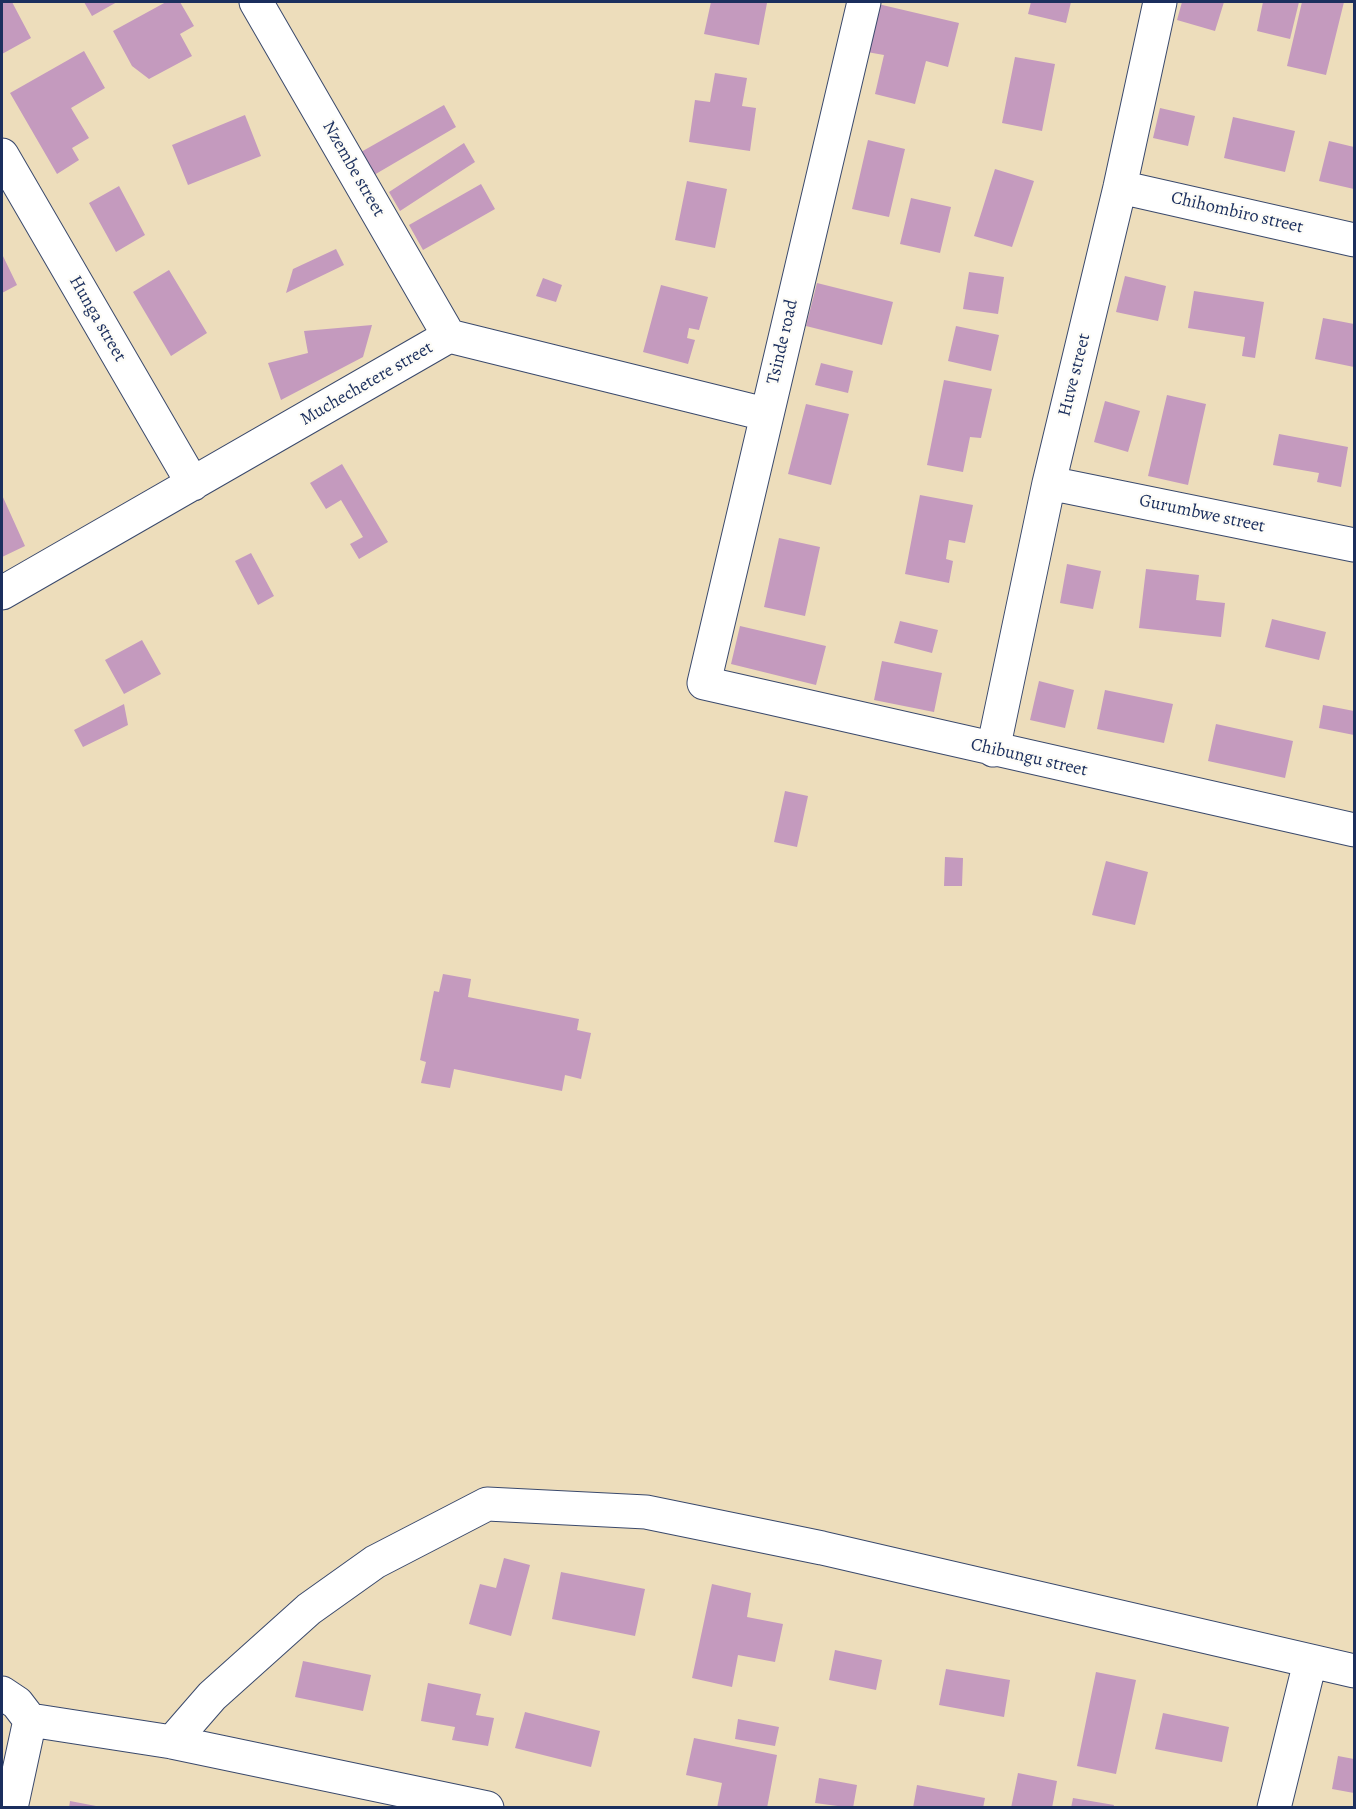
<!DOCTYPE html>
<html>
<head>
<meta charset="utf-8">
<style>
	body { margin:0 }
	#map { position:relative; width:1356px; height:1809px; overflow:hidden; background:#edddbb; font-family:Alegreya,serif }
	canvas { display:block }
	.frame { position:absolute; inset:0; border:3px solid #1b2f5e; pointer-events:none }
</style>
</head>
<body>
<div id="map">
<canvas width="1356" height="1809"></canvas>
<div class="frame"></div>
</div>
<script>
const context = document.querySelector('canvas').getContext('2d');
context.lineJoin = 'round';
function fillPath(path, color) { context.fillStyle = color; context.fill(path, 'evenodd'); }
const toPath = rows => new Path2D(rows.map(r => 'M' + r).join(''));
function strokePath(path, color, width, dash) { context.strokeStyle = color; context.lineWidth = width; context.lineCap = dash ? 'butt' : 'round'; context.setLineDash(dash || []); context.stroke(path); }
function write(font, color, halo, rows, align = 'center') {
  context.font = font + ' Alegreya,serif'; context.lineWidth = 4.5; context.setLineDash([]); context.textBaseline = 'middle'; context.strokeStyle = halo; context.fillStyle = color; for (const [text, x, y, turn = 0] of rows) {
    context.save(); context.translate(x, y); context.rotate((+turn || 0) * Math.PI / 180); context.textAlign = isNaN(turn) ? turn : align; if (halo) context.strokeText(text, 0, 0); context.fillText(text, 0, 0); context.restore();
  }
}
fillPath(toPath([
	[2,2,12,2,31,38,2,54],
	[84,2,117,2,92,16],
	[166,2,180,2,194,26,180,34,192,56,149,79,132,66,113,31],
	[711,2,767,3,759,45,704,34],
	[1031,2,1071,2,1066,23,1028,14],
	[1182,2,1224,2,1215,31,1177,20],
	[1263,2,1299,2,1290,39,1257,31],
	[1302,2,1344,2,1326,75,1287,66],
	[878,4,959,23,948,67,926,61,915,104,875,94,884,55,867,52],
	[84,51,105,88,71,108,89,138,72,148,79,160,57,174,10,93],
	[1015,57,1055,64,1042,131,1002,123],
	[715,73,747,78,742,106,756,108,750,151,689,142,695,100,710,102],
	[444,105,456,127,374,175,361,152],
	[1160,108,1195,116,1188,146,1153,138],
	[245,115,261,156,188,185,172,145],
	[1233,117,1295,131,1285,172,1224,158],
	[868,140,905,149,889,217,852,209],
	[1329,141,1354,147,1354,189,1319,181],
	[464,143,475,162,400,211,389,192],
	[995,169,1034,181,1012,247,974,236],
	[687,181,727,189,715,248,675,240],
	[481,184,495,209,423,250,409,225],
	[119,186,145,235,116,252,89,203],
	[911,198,951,207,940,253,900,244],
	[336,249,344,265,286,293,293,269],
	[2,254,17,285,2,293],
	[169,270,207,333,171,356,133,292],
	[969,272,1004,277,998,314,963,309],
	[1125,276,1166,286,1158,321,1116,312],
	[543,278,562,285,556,302,536,296],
	[817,283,893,302,882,345,806,326],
	[661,285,708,297,699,330,689,328,687,338,695,340,688,364,643,352],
	[1194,291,1264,302,1255,358,1242,356,1245,337,1188,328],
	[1323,318,1354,324,1354,367,1315,359],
	[372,325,363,357,281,400,268,363,308,353,304,331],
	[956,326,999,335,991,371,948,361],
	[821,363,853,371,848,393,815,385],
	[944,380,992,389,981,438,970,437,963,472,927,465],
	[1167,395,1206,404,1188,485,1148,476],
	[1105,401,1140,411,1128,452,1094,442],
	[806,404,849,414,831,485,788,474],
	[1279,434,1348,447,1341,487,1317,482,1319,473,1273,465],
	[342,464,388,542,359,559,350,544,363,537,341,500,326,509,310,483],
	[2,495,25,546,2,557],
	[920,495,973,505,965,543,949,540,946,559,953,561,949,583,905,574],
	[779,538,820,547,805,616,764,607],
	[251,553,274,596,258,605,235,561],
	[1067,564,1101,571,1093,609,1060,603],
	[1146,569,1199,575,1196,600,1225,603,1221,637,1139,628],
	[1272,619,1326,632,1319,660,1265,647],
	[900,621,938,630,932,653,894,643],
	[740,626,826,646,816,685,731,664],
	[142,640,161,674,124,694,105,660],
	[882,661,942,673,934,712,874,700],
	[1039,681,1074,690,1065,728,1030,720],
	[1105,690,1173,704,1164,743,1097,729],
	[124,704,128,725,83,747,74,730],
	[1323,705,1354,711,1354,735,1319,728],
	[1216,724,1293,741,1285,778,1208,761],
	[785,791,808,796,797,847,774,842],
	[945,857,963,858,962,886,944,886],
	[1106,861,1148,872,1135,925,1092,915],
	[443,974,471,979,468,997,579,1019,577,1030,591,1033,581,1079,565,1075,562,1091,454,1069,450,1088,421,1083,426,1062,420,1060,434,991,439,992],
	[504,1558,530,1565,511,1636,469,1624,480,1584,496,1588],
	[561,1572,645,1589,635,1636,552,1619],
	[712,1584,751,1593,747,1617,783,1624,775,1662,738,1655,732,1687,692,1678],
	[835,1650,882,1660,876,1690,829,1680],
	[303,1661,371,1675,363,1711,295,1697],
	[946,1669,1010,1680,1004,1717,939,1705],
	[1096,1672,1136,1680,1116,1774,1077,1766],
	[428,1683,481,1694,476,1715,494,1718,488,1746,452,1740,455,1727,421,1721],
	[525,1712,600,1731,591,1767,515,1748],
	[1163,1713,1229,1727,1222,1762,1155,1749],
	[738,1719,779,1727,775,1746,735,1739],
	[694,1738,777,1755,767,1808,717,1808,722,1783,686,1775],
	[1338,1756,1354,1759,1354,1793,1332,1789],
	[1018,1773,1057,1781,1052,1808,1011,1808],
	[819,1778,857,1785,853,1808,815,1803],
	[917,1785,985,1798,983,1808,913,1808],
	[1073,1798,1114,1805,1113,1808,1071,1808],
	[70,1801,96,1806,96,1808,69,1808]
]), '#c49abe');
const minor = toPath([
	[256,2,449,336],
	[864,2,704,683,1354,830],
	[2,155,193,484],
	[1120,187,1354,240],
	[1049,483,1354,545],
	[2,593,449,336,765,414],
	[993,750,1049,483,1120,187,1160,2],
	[2,1693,17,1703,30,1720,172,1742,487,1808],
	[172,1742,212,1696,309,1609,375,1562,487,1504,646,1512,822,1548,1354,1671],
	[11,1808,30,1720],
	[1274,1808,1310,1662]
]);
strokePath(minor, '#3a496c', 35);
strokePath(minor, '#fff', 33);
write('18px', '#1b2f5e', '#fdfcf7', [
	["Nzembe street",353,169,60],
	["Chihombiro street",1237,213,13],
	["Hunga street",97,319,60],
	["Tsinde road",783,342,-77],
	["Huve street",1075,375,-76],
	["Muchechetere street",367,384,-30],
	["Gurumbwe street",1202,514,12],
	["Chibungu street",1029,758,13]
]);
</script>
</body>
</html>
